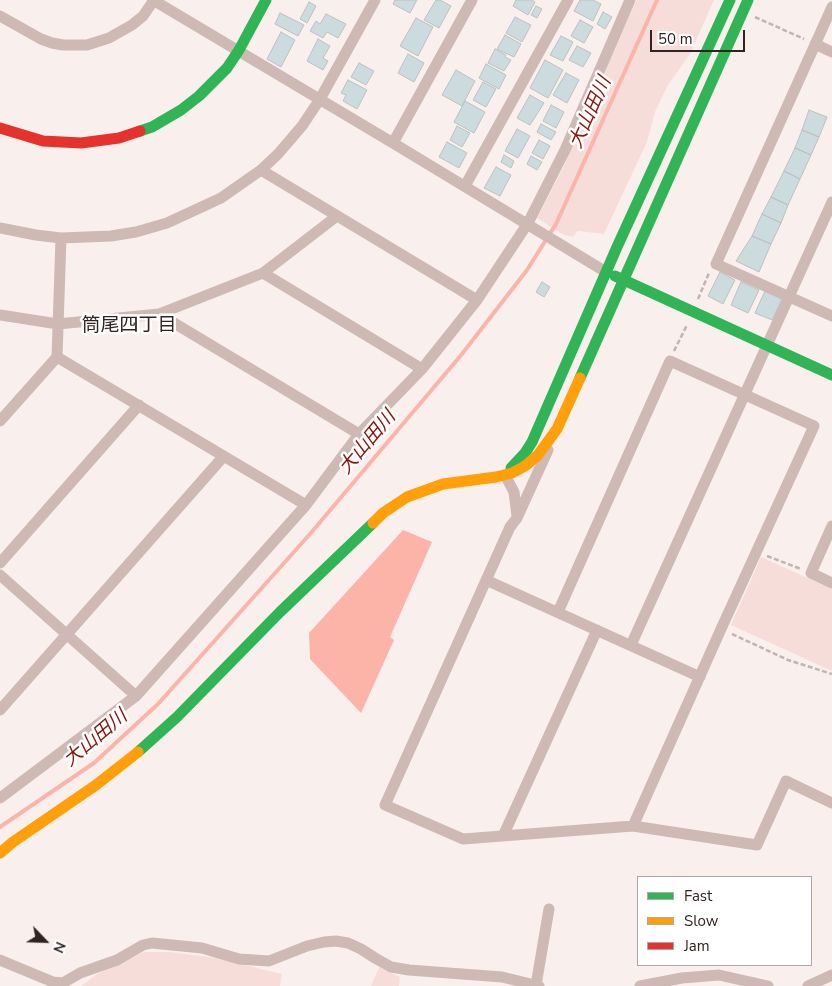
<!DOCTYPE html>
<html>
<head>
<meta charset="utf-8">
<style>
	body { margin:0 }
	#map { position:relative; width:832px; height:986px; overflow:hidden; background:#f9f0ee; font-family:"Nunito Sans",sans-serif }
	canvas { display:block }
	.legend { position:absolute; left:637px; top:876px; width:175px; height:90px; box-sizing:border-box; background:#fff; border:1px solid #ada7a6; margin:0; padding:6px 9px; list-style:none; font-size:15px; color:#312321 }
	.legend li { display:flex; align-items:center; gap:10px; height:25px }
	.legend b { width:25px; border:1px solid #ada7a6 }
	.north { position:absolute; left:20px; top:916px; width:50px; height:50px; -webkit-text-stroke:4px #fff; paint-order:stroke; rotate:114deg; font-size:14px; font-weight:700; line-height:20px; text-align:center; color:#312321 }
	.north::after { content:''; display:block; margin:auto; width:18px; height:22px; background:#312321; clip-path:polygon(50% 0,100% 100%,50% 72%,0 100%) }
	.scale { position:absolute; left:650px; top:30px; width:95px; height:22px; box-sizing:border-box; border:2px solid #312321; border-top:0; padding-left:6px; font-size:15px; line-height:18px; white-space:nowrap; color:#312321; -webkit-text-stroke:4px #fff; paint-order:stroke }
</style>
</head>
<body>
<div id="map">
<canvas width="832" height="986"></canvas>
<ul class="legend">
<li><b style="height:6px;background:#30b455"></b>Fast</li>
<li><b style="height:6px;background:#ff9f0a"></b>Slow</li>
<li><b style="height:6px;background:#e5322d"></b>Jam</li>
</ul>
<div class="north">N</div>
<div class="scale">50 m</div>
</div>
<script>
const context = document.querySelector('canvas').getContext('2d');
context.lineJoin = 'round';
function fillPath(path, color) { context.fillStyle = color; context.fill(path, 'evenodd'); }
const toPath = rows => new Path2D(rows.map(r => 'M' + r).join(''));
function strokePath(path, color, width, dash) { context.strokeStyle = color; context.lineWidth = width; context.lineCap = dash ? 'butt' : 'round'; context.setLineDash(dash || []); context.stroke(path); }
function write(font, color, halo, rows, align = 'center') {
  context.font = font + ' "Nunito Sans","Noto Sans JP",sans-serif'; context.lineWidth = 5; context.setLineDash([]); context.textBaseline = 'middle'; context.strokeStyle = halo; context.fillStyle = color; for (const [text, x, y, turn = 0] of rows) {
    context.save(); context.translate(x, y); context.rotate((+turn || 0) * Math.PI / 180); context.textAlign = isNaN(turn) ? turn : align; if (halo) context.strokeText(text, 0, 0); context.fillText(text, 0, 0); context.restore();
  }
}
fillPath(toPath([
	[637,0,714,0,690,54,668,85,655,112,647,142,604,234,578,231,573,237,564,235,537,218,563,168,610,57],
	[761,557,832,589,832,671,731,625],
	[144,952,170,952,216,958,282,974,280,986,81,986,97,974],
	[379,967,400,977,399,986,371,986]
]), '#f7ddd9');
fillPath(toPath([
	[403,530,432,542,390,637,394,640,361,713,310,659,309,633]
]), '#fcb4a9');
strokePath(toPath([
	[0,827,94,763,158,704,310,534,462,354,527,270,556,224,657,0]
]), '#fcb4a9', 4);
const building = toPath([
	[395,0,417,0,410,13,393,4,395,0],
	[436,0,440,0,451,6,439,28,424,20,436,0],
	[516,0,532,0,535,2,528,15,513,6,516,0],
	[580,0,593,0,601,4,593,21,574,11,580,0],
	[309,2,316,6,307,23,300,19,309,2],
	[536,6,542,9,537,18,531,15,536,6],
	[603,12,612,17,605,29,597,24,603,12],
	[280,13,304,25,298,36,275,24,280,13],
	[326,14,346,24,338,38,327,32,323,38,310,31,316,21,320,24,326,14],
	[515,17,531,25,522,42,506,33,515,17],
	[416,18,433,27,418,56,400,46,416,18],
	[580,20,593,27,584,43,571,36,580,20],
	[281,32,295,40,281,67,267,59,281,32],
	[505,35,521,44,514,57,497,49,505,35],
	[561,36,573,42,563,61,550,55,561,36],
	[318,39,330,46,323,58,328,61,323,70,307,61,318,39],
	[577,46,591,53,583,67,569,60,577,46],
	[495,49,506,55,505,57,511,60,504,71,488,63,495,49],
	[408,54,424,63,414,82,398,73,408,54],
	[545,60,563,70,548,98,530,88,545,60],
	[359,63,374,71,366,85,351,77,359,63],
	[486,64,506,75,499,89,479,78,486,64],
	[456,70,475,81,462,106,442,95,456,70],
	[566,73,579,80,567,103,553,95,566,73],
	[348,80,367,90,357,109,343,101,346,95,341,93,348,80],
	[483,82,496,89,486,107,473,100,483,82],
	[530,95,544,103,530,125,517,118,530,95],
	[465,101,485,112,474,133,454,122,465,101],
	[551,105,564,112,556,128,543,121,551,105],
	[809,110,827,117,819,137,802,130,809,110],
	[541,124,556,132,551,140,537,132,541,124],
	[457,126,470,133,462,147,450,140,457,126],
	[517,129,530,136,518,158,505,151,517,129],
	[802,130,819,137,811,155,795,148,802,130],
	[539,140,550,146,543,159,532,153,539,140],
	[447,142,467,153,459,168,439,157,447,142],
	[795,148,811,155,800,179,784,171,795,148],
	[504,155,514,161,511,168,501,162,504,155],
	[531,156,542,162,537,170,527,164,531,156],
	[496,167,511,175,500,196,484,188,496,167],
	[784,171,800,179,788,205,771,197,784,171],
	[771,197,788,205,781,223,762,214,771,197],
	[762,214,781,223,771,244,752,236,762,214],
	[752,236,771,244,759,272,736,261,752,236],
	[720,272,735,280,723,304,708,296,720,272],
	[542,282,550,287,544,297,536,292,542,282],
	[741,282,759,290,748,313,731,305,741,282],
	[765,291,782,299,772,320,755,313,765,291]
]);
fillPath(building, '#ccdbde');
strokePath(building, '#bcc0c0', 1);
strokePath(toPath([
	[755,17,804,39],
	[698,299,709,273],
	[674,351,687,325],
	[767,556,801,569],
	[732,634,788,660,832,674]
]), '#c2b4b2', 2.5, [5, 2.5]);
strokePath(toPath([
	[153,0,393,143,606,272],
	[832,7,716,264,832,316],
	[0,16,41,39,52,43,63,45,87,45,109,38,132,25,143,16,154,0],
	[815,44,832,52],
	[393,143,472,0],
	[261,170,477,300],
	[465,186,568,0],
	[0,228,36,235,61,238,111,236,136,232,167,223,221,198,261,170,278,154,302,126,320,99,375,0],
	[61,238,57,357,306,505],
	[263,273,422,369],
	[159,314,359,434],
	[0,315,58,324,159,314,263,273,337,216],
	[0,421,57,357],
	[548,450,517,518,510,527,385,805,463,839,633,826,757,845,786,781,832,803],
	[505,475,514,492,517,516],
	[832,526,811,573,832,583],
	[0,563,139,405],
	[0,575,136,696],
	[486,580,700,677],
	[558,612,670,361,814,426,721,629,633,826],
	[631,645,832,202],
	[0,710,223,457],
	[0,798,136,696,306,505,359,434,422,369,477,300,528,223,565,150,630,0],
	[503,836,597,630],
	[0,960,53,982,63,983,80,973,117,960,143,945,152,943,202,948,239,959,269,961,307,946,324,942,336,941,348,943,361,949,375,958,391,967,409,970,502,977,539,986],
	[536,985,549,909],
	[640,986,682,978,719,975,768,986],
	[808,986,832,975]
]), '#ceb9b5', 11);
strokePath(toPath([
	[140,131,152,127,181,110,199,96,227,68,239,50,266,0],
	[615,276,832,375],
	[580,378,748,0],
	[511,468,525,453,532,442,617,247,730,0],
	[138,752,177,717,280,612,373,523]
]), '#30b455', 11);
strokePath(toPath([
	[373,523,383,513,407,497,443,484,496,477,512,473,525,466,538,455,557,429,580,378],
	[0,853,13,842,96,785,138,752]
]), '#ff9f0a', 11);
strokePath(toPath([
	[0,128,43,141,81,143,119,138,140,131]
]), '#e5322d', 11);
write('italic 19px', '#88140c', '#fff', [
	["大山田川",591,113,-66],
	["大山田川",368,443,-50],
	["大山田川",96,739,-40]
]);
write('19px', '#312321', '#fff', [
	["筒尾四丁目",129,326]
]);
</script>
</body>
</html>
